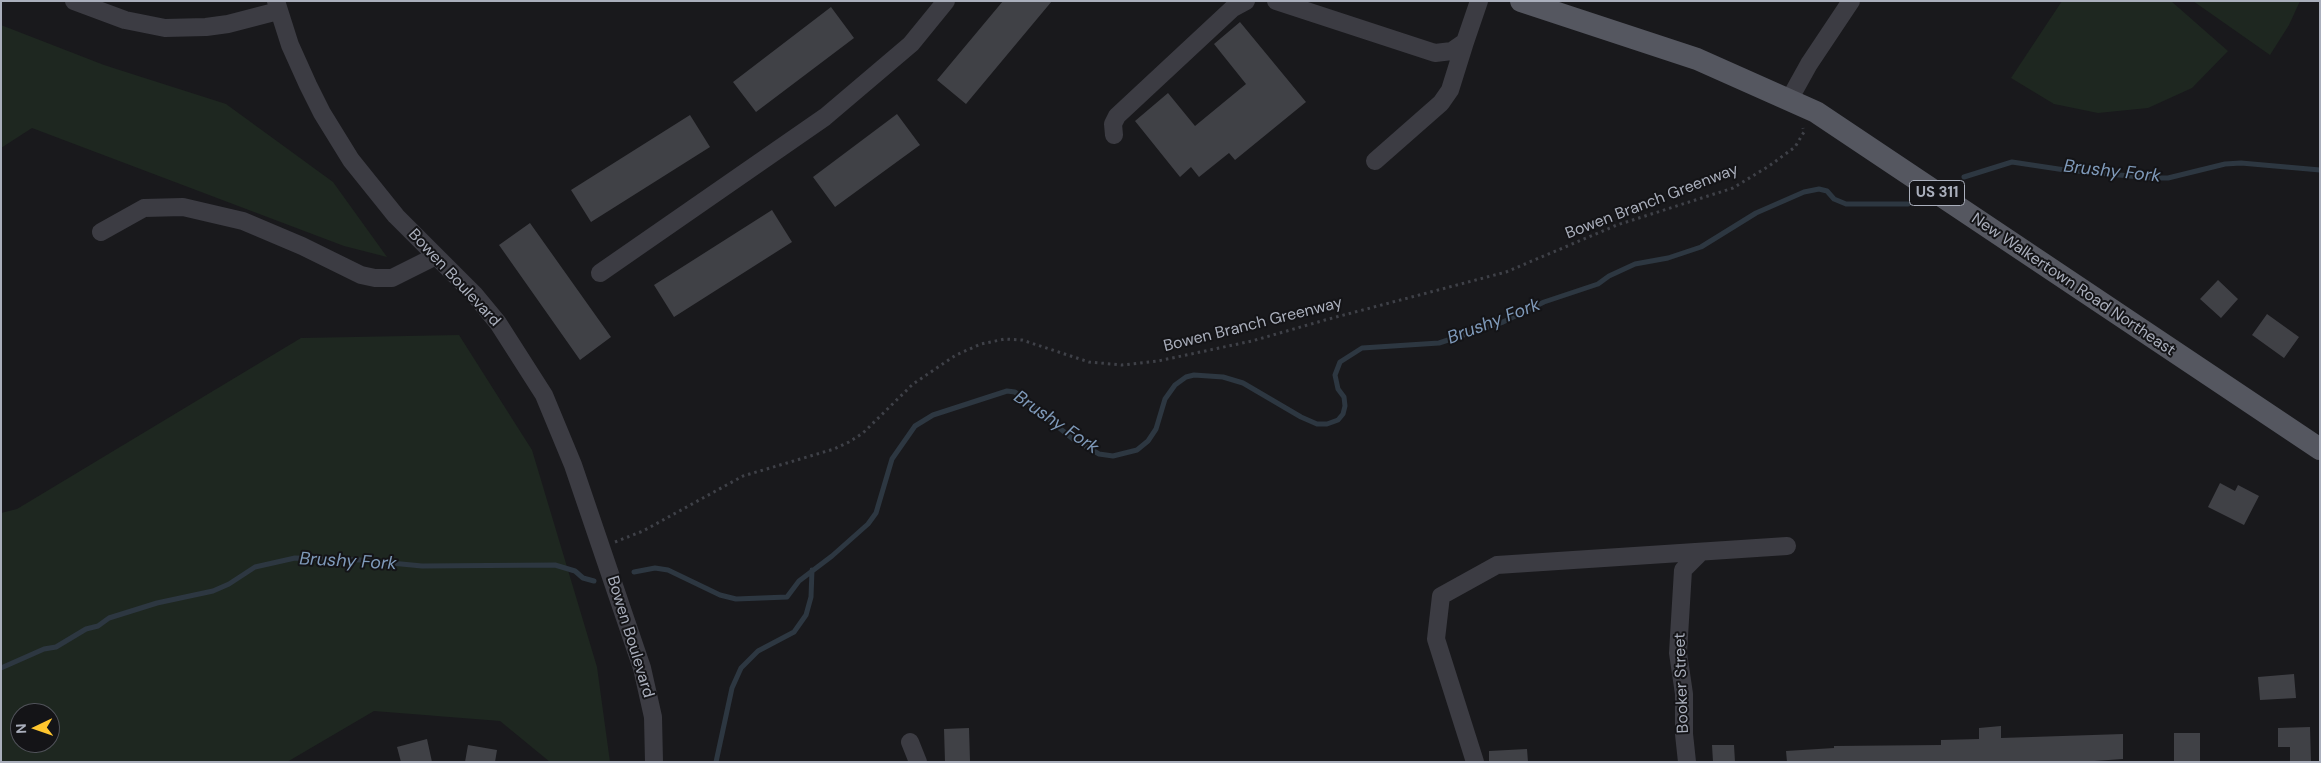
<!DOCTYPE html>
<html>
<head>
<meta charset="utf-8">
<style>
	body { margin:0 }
	#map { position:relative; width:2321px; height:763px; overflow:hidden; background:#19191c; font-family:"DM Sans",sans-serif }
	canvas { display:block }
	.frame { position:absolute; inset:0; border:2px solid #aaafbc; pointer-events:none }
	.north { position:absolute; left:10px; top:703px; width:50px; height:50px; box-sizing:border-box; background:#141417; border:1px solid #505259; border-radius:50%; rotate:267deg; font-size:14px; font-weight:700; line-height:20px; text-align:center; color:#aaafbc }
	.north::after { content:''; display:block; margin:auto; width:18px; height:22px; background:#ffc62e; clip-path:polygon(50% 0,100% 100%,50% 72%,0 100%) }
</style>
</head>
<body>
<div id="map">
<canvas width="2321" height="763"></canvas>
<div class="frame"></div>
<div class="north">N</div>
</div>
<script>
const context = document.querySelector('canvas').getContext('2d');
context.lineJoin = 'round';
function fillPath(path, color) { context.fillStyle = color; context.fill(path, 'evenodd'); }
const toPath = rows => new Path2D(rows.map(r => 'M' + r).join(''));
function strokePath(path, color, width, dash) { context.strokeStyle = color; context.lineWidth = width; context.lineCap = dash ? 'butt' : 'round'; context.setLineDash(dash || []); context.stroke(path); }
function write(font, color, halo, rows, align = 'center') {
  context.font = font + ' "DM Sans",sans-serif'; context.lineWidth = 4; context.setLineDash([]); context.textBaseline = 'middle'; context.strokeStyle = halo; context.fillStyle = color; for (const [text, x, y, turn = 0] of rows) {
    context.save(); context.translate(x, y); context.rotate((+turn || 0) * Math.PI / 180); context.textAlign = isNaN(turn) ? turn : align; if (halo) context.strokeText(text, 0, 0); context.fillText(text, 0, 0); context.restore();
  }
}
fillPath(toPath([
	[2062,1,2171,1,2228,51,2192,88,2148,108,2098,113,2054,104,2011,78],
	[2193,1,2300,1,2289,25,2270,55],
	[1,25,104,65,226,104,333,182,387,257,344,246,32,128,1,148],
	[459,335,532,450,597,667,610,762,550,762,500,721,374,711,287,762,1,762,1,513,17,509,301,338],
	[20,713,50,713,50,743,20,743]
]), '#1e2720');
strokePath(toPath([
	[1964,177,2012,162,2065,170,2152,178,2168,178,2225,164,2241,163,2320,170],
	[634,572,655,568,668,570,720,595,736,599,787,597,799,581,832,556,868,524,876,513,892,459,915,426,933,415,1007,391,1015,392,1073,439,1099,454,1113,456,1137,450,1148,441,1156,429,1165,399,1175,385,1186,377,1194,375,1223,377,1243,383,1301,417,1317,424,1327,424,1338,420,1343,414,1345,406,1344,397,1338,389,1335,375,1340,362,1362,348,1439,343,1503,322,1544,302,1598,284,1609,276,1635,264,1668,258,1701,247,1756,213,1804,192,1819,189,1827,191,1834,199,1846,204,1908,204],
	[1,668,44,649,56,647,86,629,98,626,109,618,157,603,213,591,229,584,255,567,295,558,360,560,422,566,555,565,575,571,583,578,594,581],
	[716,762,732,688,741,668,758,651,794,632,806,615,811,597,812,570]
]), '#2d3741', 5);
fillPath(toPath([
	[1003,1,1052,1,966,104,937,80],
	[831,7,854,38,756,112,733,82],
	[1240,22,1306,102,1235,160,1229,153,1199,177,1191,167,1180,177,1135,121,1168,93,1195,126,1246,84,1214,44],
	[897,114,920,145,835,207,813,177],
	[690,115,710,147,591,222,571,190],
	[772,210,792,242,674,317,654,285],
	[530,223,611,337,580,360,499,245],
	[2218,280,2238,299,2221,318,2200,299],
	[2267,314,2299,337,2284,358,2252,335],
	[2220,483,2235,491,2238,485,2259,496,2244,525,2208,507],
	[2294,674,2296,698,2260,700,2258,677],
	[2001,726,2001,738,2123,734,2123,759,2080,762,1787,762,1786,751,1834,748,1834,746,1941,745,1941,740,1979,739,1979,728],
	[2310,727,2311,762,2290,762,2290,747,2278,747,2278,728],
	[969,728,970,761,945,762,944,729],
	[2174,733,2200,733,2200,762,2174,762],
	[427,739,432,762,401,762,397,747],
	[468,745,497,750,495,762,465,762],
	[1712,745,1734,745,1735,762,1713,762],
	[1527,749,1528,762,1489,762,1489,751]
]), '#404146');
strokePath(toPath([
	[615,542,643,531,743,476,834,449,849,442,863,433,913,384,956,355,981,344,1005,339,1022,340,1089,362,1122,365,1158,361,1252,341,1325,320,1506,272,1617,225,1733,188,1769,166,1795,147,1804,132,1803,128]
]), '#3f4148', 3, [2.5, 4]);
strokePath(toPath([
	[74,1,125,20,165,28,206,27,228,24,278,11],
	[276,1,290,45,308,85,322,113,351,160,396,216,474,294,498,323,544,395,573,465,642,668,653,717,654,762],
	[1276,1,1435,53,1452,51,1465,42,1479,1],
	[1789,100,1809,64,1851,1],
	[1114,135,1113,124,1117,116,1233,8,1246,1],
	[1375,161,1441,103,1450,90,1465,42],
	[101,232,144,208,183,207,243,221,302,246,361,275,375,278,392,278,436,256],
	[600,273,825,117,911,44,946,1],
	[910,742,918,762],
	[1475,762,1436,639,1441,596,1497,565,1787,546],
	[1687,762,1684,734,1684,694,1678,653,1683,570,1701,552]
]), '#3c3c43', 18);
strokePath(toPath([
	[1521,1,1697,59,1816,112,2320,449]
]), '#555760', 22);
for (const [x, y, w] of [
	[1937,193,55]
]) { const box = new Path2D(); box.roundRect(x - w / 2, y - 12.5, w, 25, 4); context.fillStyle = '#141417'; context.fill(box); strokePath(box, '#aaafbc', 1); }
write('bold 15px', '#aaafbc', null, [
	["US 311",1937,193]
]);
write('16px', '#aaafbc', '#141417', [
	["Bowen Branch Greenway",1652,202,-21],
	["Bowen Boulevard",454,278,47],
	["New Walkertown Road Northeast",2073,285,34],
	["Bowen Branch Greenway",1253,325,-14],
	["Bowen Boulevard",630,637,73],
	["Booker Street",1682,683,-92]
]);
write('italic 18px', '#7f9aba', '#141417', [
	["Brushy Fork",2112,172,6],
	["Brushy Fork",1494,322,-21],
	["Brushy Fork",1056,423,34],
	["Brushy Fork",348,562,3]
]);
</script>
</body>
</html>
